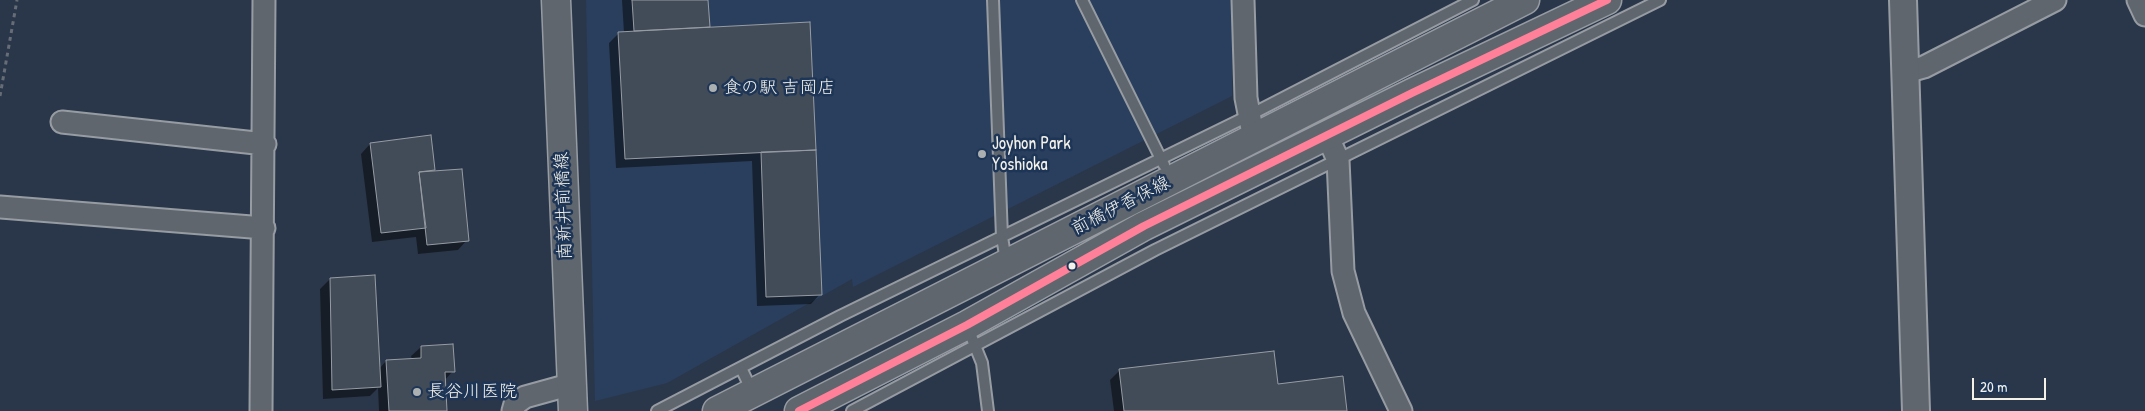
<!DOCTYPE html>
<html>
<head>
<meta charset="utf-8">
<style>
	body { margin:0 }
	#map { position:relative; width:2145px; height:411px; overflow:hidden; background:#2a374a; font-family:"Patrick Hand",sans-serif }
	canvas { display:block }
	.scale { position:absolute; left:1972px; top:378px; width:74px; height:22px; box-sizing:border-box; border:2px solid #f4f1e8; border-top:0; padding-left:6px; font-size:15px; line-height:18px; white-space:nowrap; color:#f4f1e8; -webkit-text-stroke:4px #1d3557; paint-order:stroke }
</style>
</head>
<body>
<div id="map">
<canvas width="2145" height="411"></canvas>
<div class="scale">20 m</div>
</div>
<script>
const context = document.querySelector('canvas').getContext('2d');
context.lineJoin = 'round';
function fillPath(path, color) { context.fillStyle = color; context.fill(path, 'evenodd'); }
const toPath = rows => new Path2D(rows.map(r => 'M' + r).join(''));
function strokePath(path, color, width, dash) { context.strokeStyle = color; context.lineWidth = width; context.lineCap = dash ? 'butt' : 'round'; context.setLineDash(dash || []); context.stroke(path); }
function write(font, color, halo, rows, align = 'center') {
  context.font = font + ' "Patrick Hand","Klee One",sans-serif'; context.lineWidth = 5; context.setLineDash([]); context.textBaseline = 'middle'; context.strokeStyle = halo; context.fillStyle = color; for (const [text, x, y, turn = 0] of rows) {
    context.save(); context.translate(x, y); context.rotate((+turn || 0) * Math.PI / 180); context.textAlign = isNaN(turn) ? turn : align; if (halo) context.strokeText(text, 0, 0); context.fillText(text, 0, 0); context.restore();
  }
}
fillPath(toPath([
	[586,0,1232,0,1232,96,853,287,852,279,667,383,595,401]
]), '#2a3f5d');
fillPath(toPath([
	[622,0,707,0,709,28,809,23,820,294,811,304,757,306,752,161,616,168,609,43,619,33,624,33],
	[430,137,434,171,467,240,458,250,418,254,416,237,372,242,361,154,370,144],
	[330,279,379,369,386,361,412,359,411,356,421,347,453,371,444,381,446,411,379,411,378,388,370,396,323,399,320,289],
	[1120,370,1346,411,1114,411,1110,380]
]), '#0007');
const building = toPath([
	[632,0,708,0,710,27,634,31,632,0],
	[810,22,816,150,625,159,618,32,810,22],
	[431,135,435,170,419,172,426,228,381,233,370,143,431,135],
	[816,150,822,295,766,297,761,152,816,150],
	[462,169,469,241,427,245,419,172,462,169],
	[375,275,381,387,332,390,330,278,375,275],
	[453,344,455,372,445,372,447,411,389,411,386,360,421,358,421,346,453,344],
	[1274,351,1278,384,1343,376,1347,411,1124,411,1119,369,1274,351]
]);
fillPath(building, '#424c59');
strokePath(building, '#979ca3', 1);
const service = toPath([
	[993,0,1002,237,1006,261],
	[1082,0,1164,165],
	[967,326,982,363,988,411],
	[741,368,752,391],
	[657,411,840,316,1248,116,1473,0],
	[852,411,1155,250,1660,0]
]);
const minor = toPath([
	[1243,0,1246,98,1254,139],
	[2138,0,2145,15],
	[1906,72,1924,67,2055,0],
	[62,122,265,144],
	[1327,135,1338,160,1343,271,1354,313,1401,411],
	[0,207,264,228],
	[261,411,264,0],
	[513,411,515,404,525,397,572,384]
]);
const tertiary = toPath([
	[1903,0,1916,411]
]);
const secondary = toPath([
	[556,0,573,411]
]);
const primary = toPath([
	[717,411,1525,0],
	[799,411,967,325,1144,226,1412,93,1607,0]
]);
strokePath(service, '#979ca3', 14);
strokePath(minor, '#979ca3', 25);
strokePath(tertiary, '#979ca3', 30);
strokePath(secondary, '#979ca3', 31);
strokePath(primary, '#979ca3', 31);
strokePath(toPath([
	[0,96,17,0]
]), '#666d76', 3, [4, 4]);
strokePath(service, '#60666e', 10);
strokePath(minor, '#60666e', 21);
strokePath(tertiary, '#60666e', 26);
strokePath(secondary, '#60666e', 28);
strokePath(primary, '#60666e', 28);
strokePath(toPath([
	[799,411,967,325,1144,226,1412,93,1607,0]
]), '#ff8098', 8);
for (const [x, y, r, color] of [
	[713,88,5,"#adb0b1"],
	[982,154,5,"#adb0b1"],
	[1072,266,4.5,"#f4f1e8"],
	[417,392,5,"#adb0b1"]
]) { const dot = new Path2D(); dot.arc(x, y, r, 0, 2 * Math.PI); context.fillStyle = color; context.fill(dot); strokePath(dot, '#1d3557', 2); }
write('18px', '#f4f1e8', '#1d3557', [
	["食の駅 吉岡店",723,88],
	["Joyhon Park",992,144],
	["Yoshioka",992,165],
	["長谷川医院",427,392]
], 'left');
write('18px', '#f4f1e8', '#1d3557', [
	["南新井前橋線",564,206,-92],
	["前橋伊香保線",1121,206,-27]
]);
</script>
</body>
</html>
